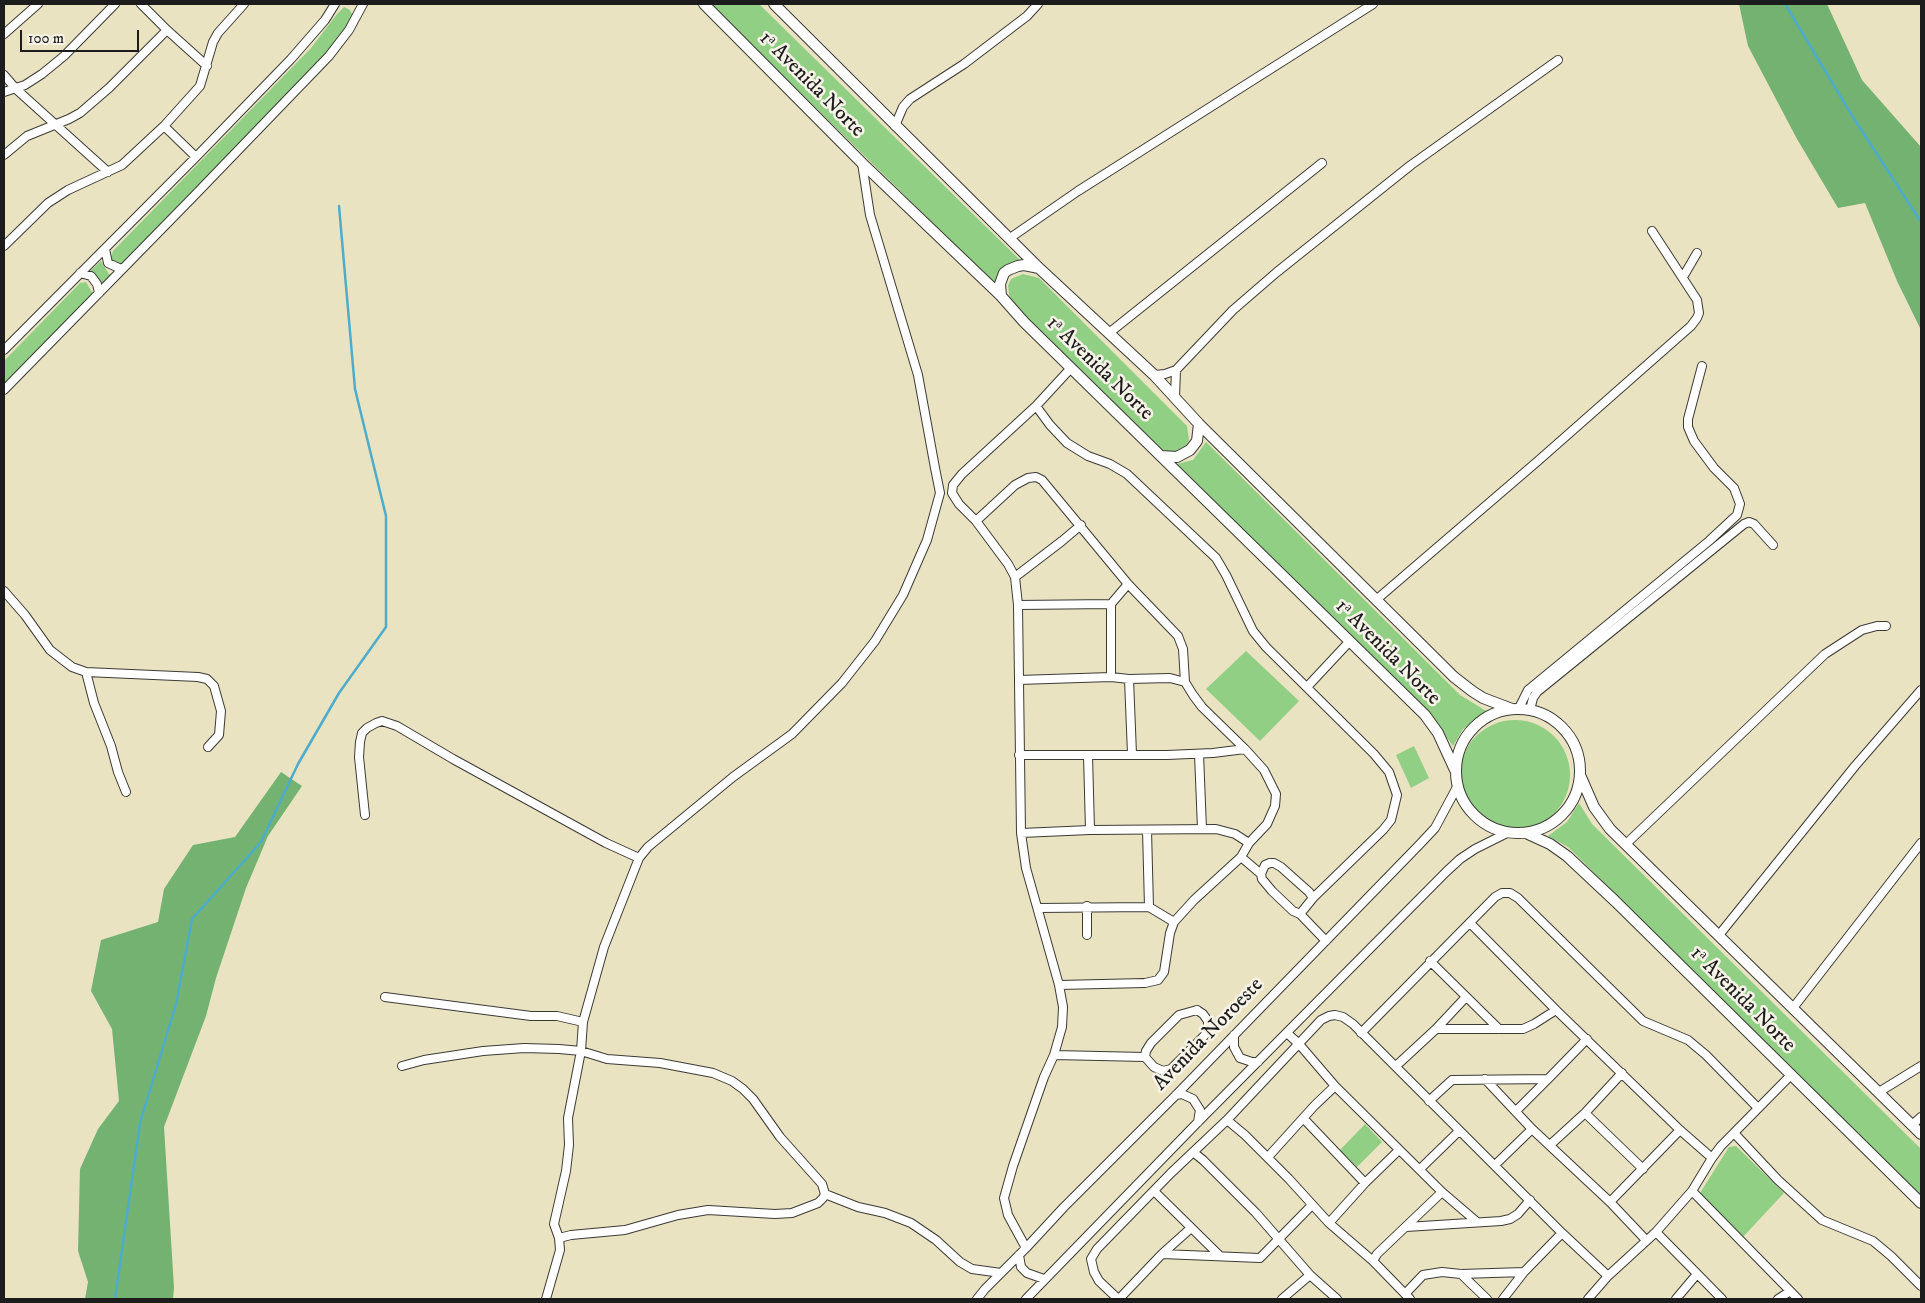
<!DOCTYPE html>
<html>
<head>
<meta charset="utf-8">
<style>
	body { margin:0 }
	#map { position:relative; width:1925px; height:1303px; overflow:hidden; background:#eae3c2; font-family:"IM FELL DW Pica",serif }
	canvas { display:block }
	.frame { position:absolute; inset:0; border:5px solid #1c1c1c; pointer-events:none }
	.scale { position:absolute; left:20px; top:30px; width:119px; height:22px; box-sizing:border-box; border:2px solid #1c1c1c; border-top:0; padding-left:6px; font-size:15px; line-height:18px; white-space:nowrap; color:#1c1c1c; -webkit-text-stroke:4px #f7f3e8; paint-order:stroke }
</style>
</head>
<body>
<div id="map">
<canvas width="1925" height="1303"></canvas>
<div class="frame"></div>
<div class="scale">100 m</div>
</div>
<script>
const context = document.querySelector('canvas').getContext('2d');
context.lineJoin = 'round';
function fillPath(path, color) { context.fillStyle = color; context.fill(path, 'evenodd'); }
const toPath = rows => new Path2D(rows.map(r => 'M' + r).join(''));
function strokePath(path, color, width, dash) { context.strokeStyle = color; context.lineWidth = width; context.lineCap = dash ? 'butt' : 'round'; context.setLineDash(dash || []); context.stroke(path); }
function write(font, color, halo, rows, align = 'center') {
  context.font = font + ' "IM FELL DW Pica",serif'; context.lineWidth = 5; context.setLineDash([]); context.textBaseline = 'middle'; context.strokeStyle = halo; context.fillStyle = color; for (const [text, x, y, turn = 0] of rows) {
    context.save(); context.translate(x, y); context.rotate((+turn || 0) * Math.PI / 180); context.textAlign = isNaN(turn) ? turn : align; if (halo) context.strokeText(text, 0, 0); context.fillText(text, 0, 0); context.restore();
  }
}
fillPath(toPath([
	[710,4,759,4,1024,264,1002,272,994,283],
	[344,7,350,10,353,16,335,47,129,262,115,265,110,260,113,251,311,48,337,14],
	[101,261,109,274,115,275,101,289,99,279,90,271],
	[1023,274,1039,278,1187,426,1189,440,1183,450,1175,453,1162,450,1010,301,1008,286,1011,279],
	[86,282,93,294,4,386,4,361,80,283],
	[1206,442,1460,695,1488,712,1463,729,1453,746,1432,717,1177,464,1193,460],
	[1246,651,1299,701,1260,741,1206,689],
	'1460 775a55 55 0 1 1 110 0a55 55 0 1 1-110 0Z',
	[1414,746,1429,778,1411,788,1396,755],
	[1579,803,1592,824,1921,1149,1921,1196,1568,847,1548,836,1567,822],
	[1365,1124,1382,1142,1357,1167,1340,1150],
	[1736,1146,1784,1193,1743,1237,1700,1193,1729,1147]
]), '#91cf84');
fillPath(toPath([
	[1739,4,1827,4,1862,80,1921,147,1921,330,1897,281,1865,203,1838,208,1797,139,1748,46],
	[281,772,302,786,268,836,246,888,216,978,206,1016,164,1127,174,1288,173,1299,85,1299,88,1282,78,1251,80,1169,98,1129,119,1101,112,1029,91,991,101,940,158,922,164,889,193,845,235,837]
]), '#74b272');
strokePath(toPath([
	[1785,4,1851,114,1921,222],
	[115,1299,140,1123,176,1004,192,919,261,842,298,764,339,693,386,627,386,516,355,389,339,206]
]), '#4daccb', 2.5);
const minor = toPath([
	[141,4,167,30,207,66],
	[4,34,38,4],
	[4,75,16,89,108,172],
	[4,92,25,85,42,74,64,56,115,4],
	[164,126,196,157],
	[895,126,903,107,910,99,964,64,1027,16,1038,4],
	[4,155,27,136,69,119,80,113,109,88,167,30],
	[1010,238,1078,191,1373,4],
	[4,246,48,203,68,190,122,165,164,126,200,86,213,42,218,33,244,4],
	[105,249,108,263,121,269],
	[80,273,91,276,97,284,99,293],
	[1683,277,1697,253],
	[1109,333,1322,163],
	[4,350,196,157,291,59,325,20,335,4],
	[1154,375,1165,374,1176,370,1233,310,1277,272,1411,165,1558,60],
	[4,390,193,197,329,56,349,30,363,4],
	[1175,397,1176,370],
	[1036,406,1050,425,1067,443,1088,456,1110,464,1127,474,1216,558,1226,575,1253,631,1266,647,1374,754,1389,772,1397,795,1391,820,1383,830,1313,898],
	[976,521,1015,485,1028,478,1036,477,1042,480,1128,584,1178,636,1183,649,1185,682,1193,695,1202,707,1245,749,1264,770,1276,794,1275,806,1267,824,1249,843,1241,857,1194,900,1174,922,1170,933,1164,972,1158,980,1145,983,1059,985],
	[1015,577,1062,541,1081,525],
	[4,591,25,615,50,650,72,667,86,672,94,703,111,746,118,772,126,792],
	[1376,600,1539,460,1691,326,1697,318,1699,313,1697,300,1652,231],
	[1018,605,1111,604,1128,584],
	[86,672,198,677,207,679,214,686,221,711,219,735,208,747],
	[1111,677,1111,604],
	[1129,679,1132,754],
	[1019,680,1111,677,1129,679,1170,678,1185,682],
	[1307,687,1349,642],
	[1519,708,1528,690,1709,541,1737,515,1740,504,1734,488,1714,468,1694,441,1688,427,1688,419,1702,366],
	[1530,710,1533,698,1537,692,1744,524,1749,522,1754,524,1773,545],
	[1199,754,1202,829],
	[1019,755,1167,755,1213,753,1245,749],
	[1088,755,1090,830],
	[365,815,359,757,360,742,362,733,367,728,376,723,382,721,397,726,453,759,606,843,639,858],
	[1147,830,1149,907],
	[1021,833,1090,830,1216,829,1235,834,1249,843],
	[1626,844,1825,654,1862,630,1877,626,1886,626],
	[1241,857,1261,874],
	[1270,863,1274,863,1281,867,1309,892,1313,898,1300,914,1293,911,1272,891,1262,879,1261,874,1265,865,1270,863],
	[1087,906,1087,935],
	[1038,908,1149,907,1174,922],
	[1300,914,1326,941],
	[1470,923,1556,1010,1680,1130,1712,1158],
	[1719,935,1855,766,1921,690],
	[1430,961,1499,1029],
	[385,997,531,1016,557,1016,583,1022],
	[1793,1008,1921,843],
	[1197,1010,1203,1014,1208,1021,1208,1031,1204,1036,1171,1069,1163,1071,1154,1067,1145,1057,1146,1051,1151,1043,1179,1015,1197,1010],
	[1436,1029,1466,997],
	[1287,1033,1299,1044,1335,1086,1442,1192,1477,1222],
	[1361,1033,1495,897,1502,893,1510,893,1518,898,1643,1021,1688,1040,1706,1055,1758,1108],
	[1234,1035,1234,1047,1240,1058,1252,1062,1258,1062],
	[1054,1055,1145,1057],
	[402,1066,424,1060,483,1051,524,1048,559,1049,581,1051,607,1059,660,1063,713,1073,732,1081,743,1089,753,1099,780,1137,822,1184,825,1194,823,1198,818,1203,792,1213,775,1214,708,1210,678,1215,625,1230,571,1235,559,1238],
	[1396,1066,1436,1029,1523,1029,1534,1024,1556,1010],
	[1485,1079,1532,1129,1610,1202,1646,1240],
	[1879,1092,1921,1066],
	[1176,1095,1182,1094,1193,1099,1200,1110,1198,1122],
	[1429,1101,1452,1080,1548,1079,1587,1039],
	[1516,1111,1548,1079],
	[1585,1113,1643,1169],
	[1304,1119,1365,1183],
	[1227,1120,1245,1135,1289,1179,1329,1223,1373,1261,1410,1299],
	[1912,1125,1921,1117],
	[1734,1133,1778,1180,1822,1220,1873,1241,1891,1256,1921,1286],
	[1550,1145,1585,1113,1622,1073],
	[1193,1152,1203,1160,1256,1213,1310,1275,1337,1299],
	[1268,1157,1315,1105,1335,1086],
	[1495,1165,1532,1129],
	[1420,1169,1459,1131],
	[1154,1191,1220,1256],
	[1692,1191,1798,1299],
	[825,1194,858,1207,885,1213,911,1223,936,1240,960,1262,972,1269,1001,1273],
	[1610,1202,1680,1130],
	[1329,1223,1365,1183,1399,1150],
	[1406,1227,1501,1221,1510,1219,1518,1214,1530,1200],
	[1656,1232,1722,1299],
	[1026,1248,1008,1215,1004,1198,1013,1166,1044,1077,1054,1055,1062,1027,1063,1007,1059,985,1026,868,1021,833,1018,605,1015,577,1008,564,976,521,959,504,952,493,953,485,962,474,1036,406,1071,368],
	[1162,1254,1191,1228],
	[1019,1255,1021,1267,1027,1273,1044,1279],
	[1373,1261,1377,1254,1442,1192],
	[1461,1274,1487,1299],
	[1405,1294,1423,1275,1442,1272,1461,1274,1524,1272,1562,1233],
	[546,1299,560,1250,559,1238,554,1224,566,1171,569,1145,568,1118,581,1051,583,1022,604,947,639,858,648,847,733,777,792,734,842,683,875,641,903,595,927,540,940,493,935,468,918,375,870,215,862,163],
	[977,1299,985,1289,1026,1248,1064,1207,1176,1095,1420,844,1435,828,1457,787],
	[1026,1299,1198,1122,1446,872,1460,859,1475,849,1507,833],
	[1118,1299,1099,1281,1094,1272,1091,1259,1097,1249,1171,1173,1227,1120,1321,1020,1329,1016,1335,1015,1343,1017,1353,1024,1562,1233,1608,1276],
	[1119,1299,1162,1254,1260,1258,1312,1205],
	[1282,1299,1310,1275],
	[1503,1299,1524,1272],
	[1588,1299,1608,1276,1656,1232,1692,1191,1712,1158,1721,1146,1791,1075],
	[1676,1299,1697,1274],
	[1778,1299,1789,1292]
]);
const major = toPath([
	[704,4,862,163,1001,296,1024,322,1425,715,1438,733,1455,770],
	[774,4,1040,269,1154,375,1199,424,1454,677,1472,691,1483,698,1512,709],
	[1001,296,1000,284,1004,273,1008,270,1018,266,1024,265,1039,268],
	[1161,456,1177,457,1190,450,1197,441,1199,424],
	'1456 771a62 62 0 1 1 124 0a62 62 0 1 1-124 0Z',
	[1580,775,1594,807,1610,829,1921,1134],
	[1528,834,1550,844,1567,856,1615,901,1921,1203]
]);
strokePath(minor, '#3b3a35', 10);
strokePath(major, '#3b3a35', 12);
strokePath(minor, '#fff', 8);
strokePath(major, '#fff', 10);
write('21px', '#1c1c1c', '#f7f3e8', [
	["1ᵃ Avenida Norte",811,85,45],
	["1ᵃ Avenida Norte",1099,369,44],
	["1ᵃ Avenida Norte",1387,653,45],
	["1ᵃ Avenida Norte",1742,1000,45],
	["Avenida Noroeste",1209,1035,-46]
]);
</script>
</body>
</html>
